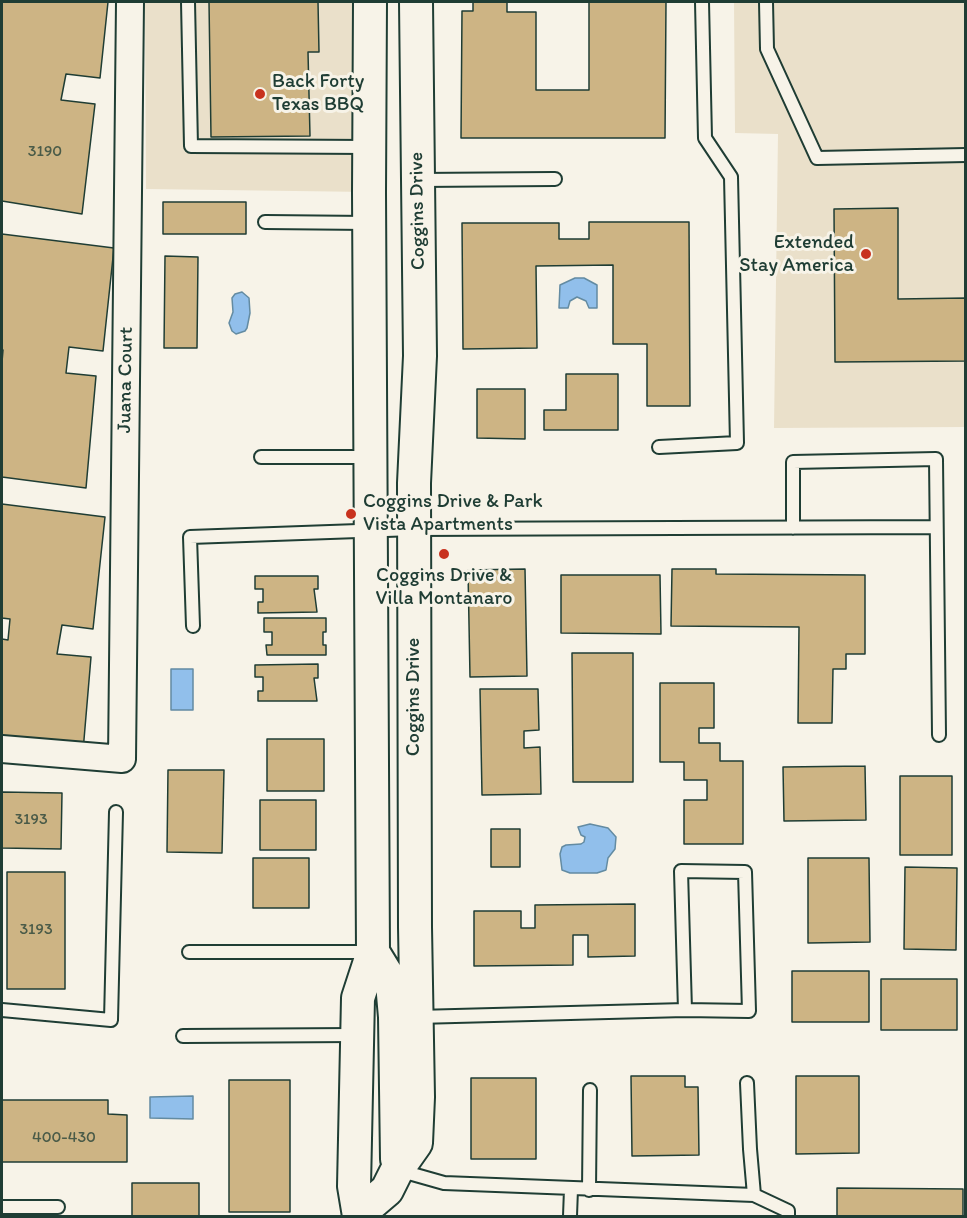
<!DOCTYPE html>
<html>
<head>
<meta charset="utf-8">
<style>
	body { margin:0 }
	#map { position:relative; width:967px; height:1218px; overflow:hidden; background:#f7f3e8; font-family:Itim,sans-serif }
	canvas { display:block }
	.frame { position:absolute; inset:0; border:3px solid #1f3d34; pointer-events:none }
</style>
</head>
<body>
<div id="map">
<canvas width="967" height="1218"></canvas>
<div class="frame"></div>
</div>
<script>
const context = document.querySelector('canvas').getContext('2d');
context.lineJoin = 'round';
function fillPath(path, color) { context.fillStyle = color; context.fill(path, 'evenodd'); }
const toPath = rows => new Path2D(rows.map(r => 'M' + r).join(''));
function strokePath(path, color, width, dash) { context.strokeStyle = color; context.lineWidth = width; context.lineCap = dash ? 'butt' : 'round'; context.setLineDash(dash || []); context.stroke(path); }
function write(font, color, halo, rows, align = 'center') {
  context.font = font + ' Itim,sans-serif'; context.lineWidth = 6; context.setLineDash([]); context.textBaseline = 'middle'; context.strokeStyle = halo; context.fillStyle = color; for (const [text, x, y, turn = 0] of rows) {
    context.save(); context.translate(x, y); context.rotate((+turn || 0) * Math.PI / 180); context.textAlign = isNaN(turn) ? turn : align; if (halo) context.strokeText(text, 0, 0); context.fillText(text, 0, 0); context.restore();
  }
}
fillPath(toPath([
	[145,2,361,2,369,192,146,189],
	[734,2,965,2,965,427,774,428,778,134,735,133]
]), '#eae0ca');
const water = toPath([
	[575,278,584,278,597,285,597,308,589,308,586,301,577,297,570,301,568,308,559,308,560,285,575,278],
	[242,292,249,298,250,313,247,328,245,331,236,334,232,331,229,323,233,312,232,298,235,294,242,292],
	[171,669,193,669,193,710,171,710,171,669],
	[590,824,608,828,616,837,615,849,608,858,606,870,597,873,570,873,562,870,560,854,562,847,566,845,581,844,584,842,585,837,581,835,578,827,590,824],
	[193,1096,193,1119,150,1118,150,1097,193,1096]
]);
fillPath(water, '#91bfeb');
strokePath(water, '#638ba2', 1.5);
const building = toPath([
	[2,2,108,2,100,78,66,74,61,100,95,104,82,214,2,201,2,2],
	[200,2,318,2,319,52,308,52,310,136,211,137,209,2,200,2],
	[473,2,507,2,507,12,536,12,536,90,589,90,589,2,666,2,665,138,461,138,462,11,473,11,473,2],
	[163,202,246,202,246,234,163,234,163,202],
	[898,208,898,299,966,298,966,361,835,362,834,209,898,208],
	[589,222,689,222,690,406,647,406,647,344,613,344,613,265,536,266,537,348,463,349,462,223,559,223,559,239,589,239,589,222],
	[2,234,114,248,103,351,69,347,66,373,96,376,86,488,2,477,2,362,3,350,2,350,2,234],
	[165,256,198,257,197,348,164,348,165,256],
	[566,374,618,374,618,430,544,430,544,410,566,410,566,374],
	[477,389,525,389,525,439,477,438,477,389],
	[2,504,105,517,93,629,62,625,57,654,91,657,82,763,2,756,2,639,8,640,10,619,2,618,2,504],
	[525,569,527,676,470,677,468,570,525,569],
	[672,569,716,569,716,574,865,575,865,654,846,654,846,669,833,669,832,723,798,723,799,627,671,626,672,569],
	[561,575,660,575,661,634,561,633,561,575],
	[255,576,318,576,318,589,314,589,317,612,258,613,258,602,263,602,263,589,255,589,255,576],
	[264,618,326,618,326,632,323,632,323,645,326,645,326,655,267,655,266,645,272,645,272,632,264,632,264,618],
	[572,653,633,653,633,782,573,782,572,653],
	[318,664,318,678,314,678,317,701,258,701,258,691,263,691,263,677,255,677,255,665,318,664],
	[660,683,714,683,714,728,699,728,699,743,720,743,720,761,743,761,743,844,684,844,684,800,707,800,707,780,684,780,684,762,660,762,660,683],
	[480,689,538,689,539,730,524,731,524,748,540,747,541,794,482,795,480,689],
	[267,739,324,739,324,791,267,791,267,739],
	[865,766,866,820,784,821,783,767,865,766],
	[168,770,224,770,222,853,167,852,168,770],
	[900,776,952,776,952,855,900,855,900,776],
	[2,792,62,793,61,849,2,848,2,792],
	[260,800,316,800,316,850,260,850,260,800],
	[491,829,520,829,520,867,491,867,491,829],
	[253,858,309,858,309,908,253,908,253,858],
	[808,858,869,858,870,942,808,943,808,858],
	[905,867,957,868,956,950,904,949,905,867],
	[7,872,65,872,65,989,7,989,7,872],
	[635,904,635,956,588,957,588,935,573,935,573,965,474,966,474,911,521,911,521,928,535,928,535,905,635,904],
	[792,971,869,971,869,1022,792,1022,792,971],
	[881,979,957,979,957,1030,881,1030,881,979],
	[631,1076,685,1076,685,1087,698,1087,699,1155,632,1156,631,1076],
	[796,1076,859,1076,859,1153,796,1154,796,1076],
	[471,1078,536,1078,536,1159,471,1159,471,1078],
	[229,1080,290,1080,290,1212,229,1212,229,1080],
	[2,1100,108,1100,108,1114,127,1115,127,1162,2,1162,2,1100],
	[132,1183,199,1183,199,1216,132,1216,132,1183],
	[837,1188,963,1189,963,1216,837,1216,837,1188]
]);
fillPath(building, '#cdb484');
strokePath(building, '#1f3d34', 1.5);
const service = toPath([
	[188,2,191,146,369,147],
	[766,2,767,49,817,158,966,155],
	[418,180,555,179],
	[265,222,368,223],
	[659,447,737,443,731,177,705,138,702,2],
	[261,457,370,457],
	[793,528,793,462,936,459,939,735],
	[193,626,190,537,414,529,936,527],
	[189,952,371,952],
	[2,1010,111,1020,116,812],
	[417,1017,685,1010,749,1011,745,872,681,871,685,1010],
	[183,1036,356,1035],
	[747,1083,750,1149,754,1195],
	[398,1170,444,1183,754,1195,788,1211,788,1216],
	[589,1190,590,1090],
	[2,1207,58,1207],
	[570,1216,571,1189]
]);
const minor = toPath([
	[2,749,122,759,130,2]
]);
const tertiary = toPath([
	[373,952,392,983,395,1017,397,1159],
	[360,1213,387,1190,397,1170,416,1143,418,1097,415,927,414,483,420,356,416,2],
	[359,1216,354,1186,358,998,373,952,369,192,370,2]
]);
strokePath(service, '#1f3d34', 16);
strokePath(minor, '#1f3d34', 30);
strokePath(tertiary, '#1f3d34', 36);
strokePath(service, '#f7f3e8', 12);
strokePath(minor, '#f7f3e8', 26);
strokePath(tertiary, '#f7f3e8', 32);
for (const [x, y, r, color] of [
	[260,94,6,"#c8321e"],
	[866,254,6,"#c8321e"],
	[351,514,6,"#c8321e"],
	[444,554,6,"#c8321e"]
]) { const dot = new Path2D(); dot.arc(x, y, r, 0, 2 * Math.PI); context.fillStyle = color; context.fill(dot); strokePath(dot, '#f7f3e8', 2); }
write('16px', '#4a5b48', null, [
	["3190",45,152],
	["3193",31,820],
	["3193",36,930],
	["400-430",64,1138]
]);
write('20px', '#1f3d34', '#f7f3e8', [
	["Back Forty",272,82],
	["Texas BBQ",272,105],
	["Extended",854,243,"right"],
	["Stay America",854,266,"right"],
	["Coggins Drive & Park",363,502],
	["Vista Apartments",363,525],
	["Coggins Drive &",444,576,"center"],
	["Villa Montanaro",444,599,"center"]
], 'left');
write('20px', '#1f3d34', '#f7f3e8', [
	["Coggins Drive",418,211,-91],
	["Juana Court",126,380,-89],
	["Coggins Drive",414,697,-90]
]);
</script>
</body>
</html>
